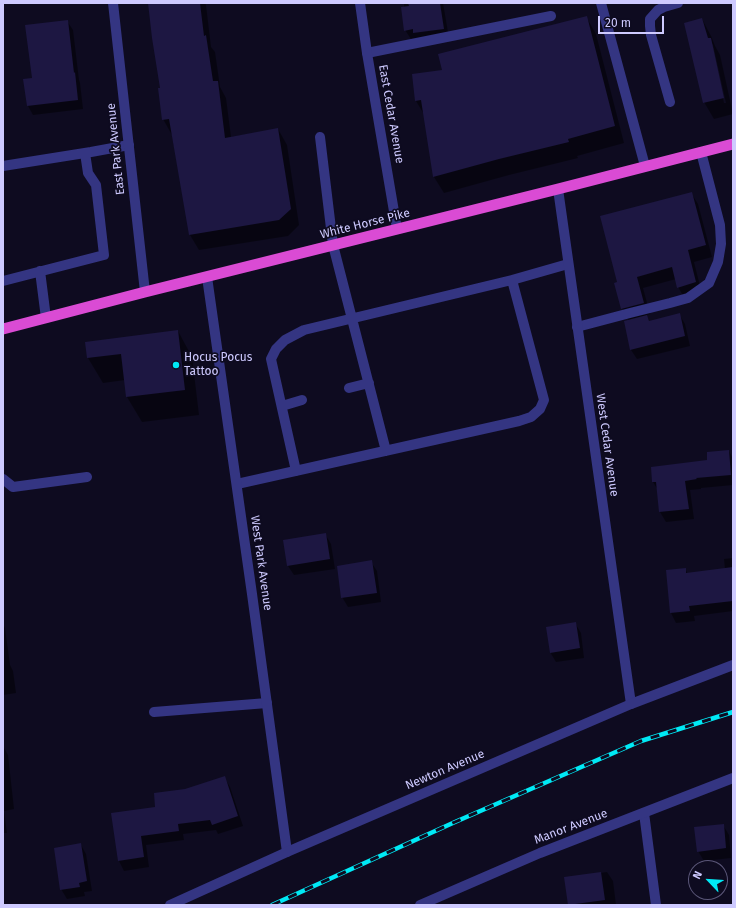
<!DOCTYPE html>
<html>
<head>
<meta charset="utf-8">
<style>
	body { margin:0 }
	#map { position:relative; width:736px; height:908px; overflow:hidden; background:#0e0b20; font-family:"Fira Sans",sans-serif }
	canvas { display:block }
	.frame { position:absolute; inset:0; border:4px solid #cecaff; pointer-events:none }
	.north { position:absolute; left:688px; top:860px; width:40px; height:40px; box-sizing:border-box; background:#0e0b20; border:1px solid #5b5779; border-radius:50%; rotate:295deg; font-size:11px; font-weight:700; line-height:16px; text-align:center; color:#cecaff }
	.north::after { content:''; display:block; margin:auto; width:14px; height:18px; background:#00e9f5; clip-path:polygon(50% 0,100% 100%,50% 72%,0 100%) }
	.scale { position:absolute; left:598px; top:16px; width:66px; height:18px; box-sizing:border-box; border:2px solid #cecaff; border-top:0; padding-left:5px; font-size:12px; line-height:14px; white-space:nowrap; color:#cecaff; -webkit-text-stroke:3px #0e0b20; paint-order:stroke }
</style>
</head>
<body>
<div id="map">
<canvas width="736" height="908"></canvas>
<div class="frame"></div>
<div class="north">N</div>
<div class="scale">20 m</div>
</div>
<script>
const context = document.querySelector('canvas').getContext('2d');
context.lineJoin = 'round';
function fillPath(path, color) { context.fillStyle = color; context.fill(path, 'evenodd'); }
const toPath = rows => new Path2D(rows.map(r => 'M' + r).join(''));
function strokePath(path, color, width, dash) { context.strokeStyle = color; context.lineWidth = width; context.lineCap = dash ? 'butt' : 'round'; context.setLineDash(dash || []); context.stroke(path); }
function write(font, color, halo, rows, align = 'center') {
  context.font = font + ' "Fira Sans",sans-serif'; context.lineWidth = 3.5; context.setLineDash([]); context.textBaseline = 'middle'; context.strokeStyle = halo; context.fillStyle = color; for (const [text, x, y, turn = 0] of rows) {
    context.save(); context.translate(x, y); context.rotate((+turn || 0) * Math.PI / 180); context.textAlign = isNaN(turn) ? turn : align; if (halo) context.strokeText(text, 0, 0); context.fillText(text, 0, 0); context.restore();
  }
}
fillPath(toPath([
	[149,3,205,3,206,5,211,47,215,52,220,87,226,98,231,137,278,129,287,145,299,225,288,236,199,250,190,235,172,135,163,119,161,89],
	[404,3,443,3,449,38,411,39,405,30],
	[586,17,596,34,624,143,577,156,578,158,509,175,444,193,434,177,425,116,416,101],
	[702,19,711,36,715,46,720,55,733,114,714,119,704,102],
	[711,42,713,45,726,103,724,103],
	[67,21,73,30,79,80,80,83,83,109,33,115,28,106,33,79],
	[691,193,698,204,712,257,694,262,702,294,685,299,678,287,676,279,643,288,650,314,646,315,650,322,679,314,685,324,690,346,637,359,631,350,629,321,622,308,618,283],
	[178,331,192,357,199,415,142,422,127,397,125,380,103,383,88,358],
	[729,451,733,459,733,485,701,488,701,489,690,490,694,519,666,522,660,512,658,490,653,482,709,461],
	[325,534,331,544,335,569,294,575,288,566],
	[733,558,733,611,694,616,695,621,676,623,671,613,685,569,688,574,725,569,724,559],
	[371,562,377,571,381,602,348,607,342,597],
	[575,623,581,633,584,658,556,662,550,652],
	[3,624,5,628,10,665,13,671,16,693,3,695],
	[3,746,8,755,14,809,4,811,7,833,3,833],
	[224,777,230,787,243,826,218,834,216,830,183,834,184,840,146,845,149,867,124,871,119,861,112,814,156,808,185,790],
	[723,825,729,835,731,858,704,861,698,851],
	[81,845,86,854,92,891,84,892,85,896,67,899,61,889],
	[607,872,613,881,616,905,569,905,566,878]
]), '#0007');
fillPath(toPath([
	[148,3,200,3,204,36,206,35,213,81,218,81,225,138,278,128,291,209,279,220,189,235,169,119,162,120,158,88,160,88,152,38],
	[408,3,440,3,444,29,413,33,413,29,404,31,401,7,409,6],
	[587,16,615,126,568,139,569,142,499,159,433,177,421,100,415,101,412,74,442,70,438,54],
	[702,18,708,38,711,38,724,98,703,103,684,23],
	[68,20,74,73,75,72,78,100,27,106,23,79,32,78,25,25],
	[692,192,706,245,688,250,696,282,677,288,672,267,637,277,644,303,621,309,614,283,617,282,600,216],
	[680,313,685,336,630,350,624,321,647,315,649,321],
	[178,330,185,390,126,397,121,354,87,358,85,342],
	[729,450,731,475,696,478,697,479,685,481,689,509,659,512,656,482,652,482,651,467,707,460,707,452],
	[326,533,330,559,287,566,283,540],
	[372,560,377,593,341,598,337,566],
	[733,567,733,601,689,606,690,611,670,613,666,570,686,568,686,573],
	[576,622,580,648,550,653,546,627],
	[225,776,238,816,212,825,210,820,178,824,179,831,141,836,144,857,118,861,111,813,155,807,154,793,185,789],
	[724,824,726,848,697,852,694,827],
	[81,843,87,881,79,883,80,887,60,890,54,848],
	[601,872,605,900,568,905,564,877]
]), '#1d1742');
strokePath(toPath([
	[601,3,645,166],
	[367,53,551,16],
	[670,102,651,35,650,26,650,19,658,10,664,7,678,3],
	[320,137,333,245,386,451],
	[3,166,91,152,129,145],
	[40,271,46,318],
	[3,281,104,255,96,185,88,173,85,153],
	[577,327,630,313,670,303,688,298,709,283,718,262,721,244,720,225,701,152],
	[349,388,369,383],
	[282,406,302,400],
	[296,471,271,359,276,349,285,340,304,330,512,280],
	[3,479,13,487,87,477],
	[237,484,519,421,531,417,540,409,544,400,512,280,568,264],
	[154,712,267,703]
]), '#343582', 10);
strokePath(toPath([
	[113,3,145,292],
	[360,3,367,53,397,229],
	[558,189,631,704],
	[207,277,252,594,287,852],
	[644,813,656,905]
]), '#343582', 10);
strokePath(toPath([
	[170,905,287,852,631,704,733,665],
	[420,905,540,853,733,778]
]), '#343582', 10);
strokePath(toPath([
	[3,329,145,292,558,189,733,144]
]), '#da4bd4', 11);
const rail = toPath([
	[272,905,455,822,641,741,733,712]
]);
strokePath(rail, '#00e9f5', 4.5);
strokePath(rail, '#0e0b20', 3, [9]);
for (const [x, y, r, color] of [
	[176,365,4,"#00e9f5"]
]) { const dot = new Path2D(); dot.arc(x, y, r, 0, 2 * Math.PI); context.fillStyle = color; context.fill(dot); strokePath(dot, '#0e0b20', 1.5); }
write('12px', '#cecaff', '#0e0b20', [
	["East Cedar Avenue",391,114,80],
	["East Park Avenue",116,149,-96],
	["White Horse Pike",365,224,-14],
	["West Cedar Avenue",607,445,82],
	["West Park Avenue",261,563,82],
	["Newton Avenue",445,770,-23],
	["Manor Avenue",571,827,-21]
]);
write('12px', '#cecaff', '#0e0b20', [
	["Hocus Pocus",184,358],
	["Tattoo",184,372]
], 'left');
</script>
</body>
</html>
